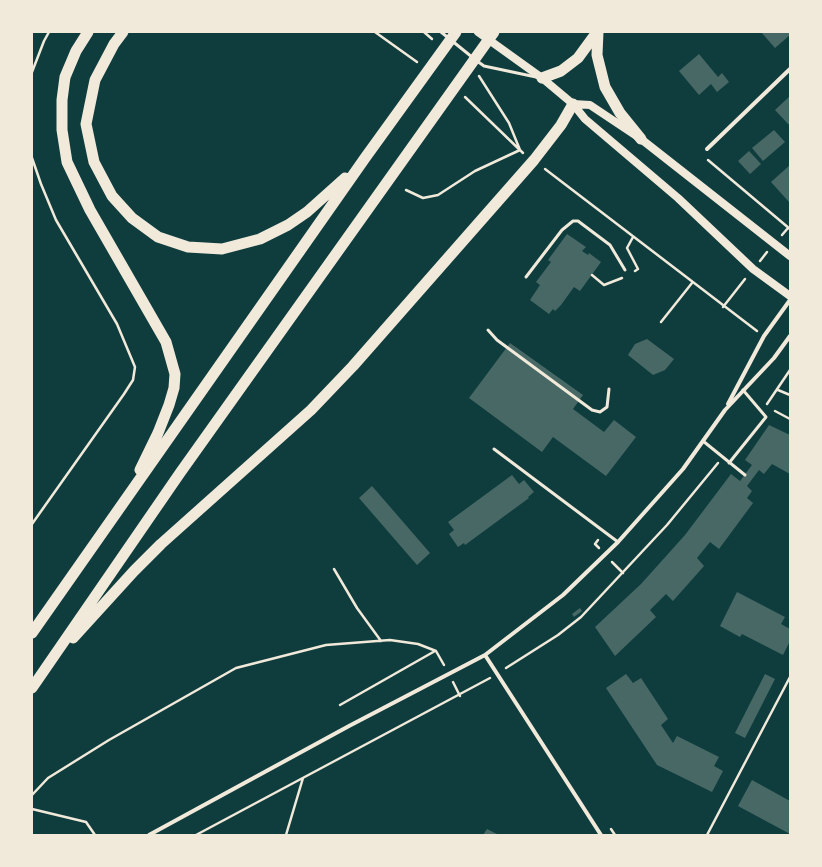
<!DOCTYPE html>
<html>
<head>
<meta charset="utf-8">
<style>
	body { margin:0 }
	#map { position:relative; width:822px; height:867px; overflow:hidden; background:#0f3d3e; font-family:"Exo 2",sans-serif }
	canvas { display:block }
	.frame { position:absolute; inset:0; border:33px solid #f1e9da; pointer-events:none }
</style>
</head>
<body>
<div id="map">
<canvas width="822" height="867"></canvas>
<div class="frame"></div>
</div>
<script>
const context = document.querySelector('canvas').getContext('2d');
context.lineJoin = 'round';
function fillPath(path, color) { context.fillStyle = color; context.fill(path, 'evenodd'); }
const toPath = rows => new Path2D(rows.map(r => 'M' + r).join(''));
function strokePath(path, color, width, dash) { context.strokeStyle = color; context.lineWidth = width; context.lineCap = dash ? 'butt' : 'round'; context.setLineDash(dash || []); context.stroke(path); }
fillPath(toPath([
	[761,32,790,32,790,35,775,48],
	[699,54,718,77,722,73,729,82,717,92,711,84,699,95,679,71],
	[790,96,790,126,775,110],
	[774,130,785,142,763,161,752,148],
	[749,151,761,164,750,174,738,161],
	[790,165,790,201,789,202,771,182],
	[567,234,586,247,582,251,588,255,589,253,601,262,580,291,574,287,561,305,555,311,553,309,549,314,530,300,540,285,536,282,551,262,548,260],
	[647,339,674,359,665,370,653,375,628,355,635,344],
	[510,343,583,395,573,409,604,432,614,420,636,437,606,476,553,437,542,452,469,398],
	[769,425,790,435,790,474,772,464,764,474,759,470,747,486,752,491,747,498,753,503,719,549,710,542,697,558,704,566,673,601,666,594,650,610,656,617,615,656,595,627,641,584,685,535,731,474,740,481,752,465,745,460],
	[512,475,519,484,524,480,534,492,528,497,529,498,465,545,464,543,458,547,449,534,454,530,448,522],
	[372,486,430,553,417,565,359,498],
	[737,592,785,617,781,624,790,629,790,641,783,655,742,634,740,637,720,626],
	[580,608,582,611,574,617,572,614],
	[626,674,633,683,641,678,668,719,661,725,673,743,677,736,719,757,714,766,723,771,712,792,657,765,606,688],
	[765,674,775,679,745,738,735,733],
	[752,780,790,801,790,834,738,806],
	[487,829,499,835,483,835]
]), '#486865');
strokePath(toPath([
	[375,32,417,62],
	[424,32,432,39],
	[32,72,44,41,49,32],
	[465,97,523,153],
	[32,158,41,184,56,220,117,324,135,367,133,380,124,394,32,524],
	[708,160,790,229],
	[545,169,757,331],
	[406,190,423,198,438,195,475,171,520,150,509,123,479,76],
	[782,235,788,228],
	[633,237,627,248,638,269,635,271],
	[760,261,767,252],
	[592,275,604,285,622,278],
	[723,307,745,279],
	[661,322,692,283],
	[778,390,790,395],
	[767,404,790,370],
	[775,411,790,419],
	[598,540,595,544,599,548],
	[612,562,623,573],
	[334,569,357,608,381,641],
	[506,668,558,635,581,617,667,525,718,463],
	[453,682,460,696],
	[340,705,435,651],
	[32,795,48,778,109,740,236,668,326,645,390,640,418,644,436,651,444,665],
	[32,809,86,822,95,835],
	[611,829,615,835],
	[196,835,490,678],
	[286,835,303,778],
	[707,835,790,677]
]), '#f1e9da', 2.5);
strokePath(toPath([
	[441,32,472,57],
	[477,61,484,66,536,77],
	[526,277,562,230,573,221,578,221,610,245,625,270],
	[488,330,497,340,592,410,600,412,607,407,609,389],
	[703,441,745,475],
	[494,449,618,542],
	[729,463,766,417,743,390]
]), '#f1e9da', 3);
strokePath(toPath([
	[707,149,790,69],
	[728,404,764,336,790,300],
	[485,655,601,835],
	[149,835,349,726,485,655,563,595,618,542,683,469,725,410,774,358,790,336]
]), '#f1e9da', 4);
strokePath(toPath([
	[478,32,542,78,573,104,585,119,678,198,753,269,790,296],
	[573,104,590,105,641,139,790,256]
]), '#f1e9da', 8);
strokePath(toPath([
	[88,32,76,51,65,77,62,100,62,130,67,162,90,210,166,342,175,374,174,388,169,405,158,433,140,470],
	[123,32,114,44,95,80,86,124,94,162,112,196,132,218,158,237,188,247,222,249,260,239,288,225,307,212,345,178],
	[598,32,597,55,605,87,620,113,641,139],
	[542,78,561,71,578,58,597,32],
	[32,633,365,158,456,32],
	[73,638,134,571,161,544,311,410,353,366,534,160,561,125,573,104],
	[32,688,180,473,494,32]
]), '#f1e9da', 11);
</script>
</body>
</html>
